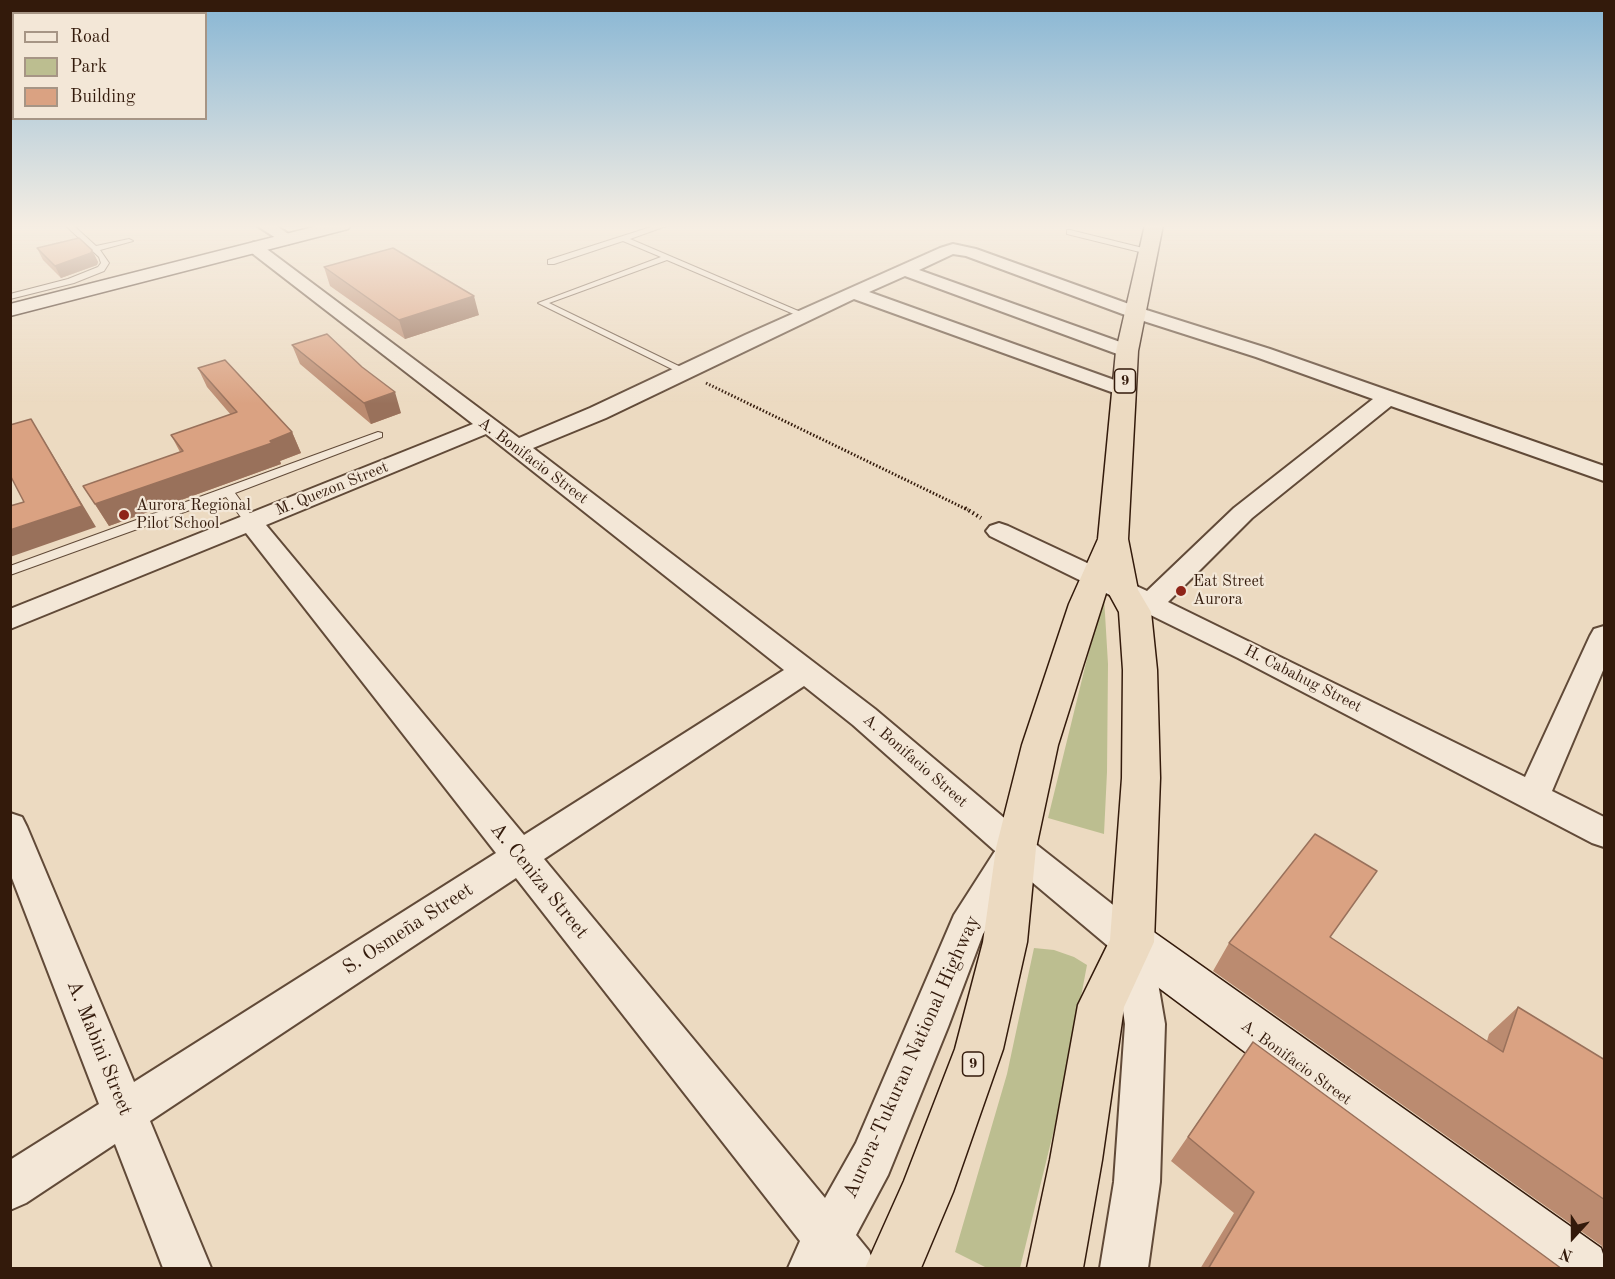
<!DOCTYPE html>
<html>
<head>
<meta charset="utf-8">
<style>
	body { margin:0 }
	#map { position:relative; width:1615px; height:1279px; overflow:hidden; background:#ecdac1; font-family:"Old Standard TT",serif }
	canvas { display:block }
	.frame { position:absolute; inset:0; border:12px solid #331a0b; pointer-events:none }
	.legend { position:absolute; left:12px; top:12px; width:195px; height:108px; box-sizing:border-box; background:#f3e7d7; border:2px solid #a69585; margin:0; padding:8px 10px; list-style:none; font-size:18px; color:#331a0b }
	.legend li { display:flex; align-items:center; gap:12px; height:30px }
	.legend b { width:30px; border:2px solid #a69585 }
	.north { position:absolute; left:1543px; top:1207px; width:60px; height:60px; -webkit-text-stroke:4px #f3e7d7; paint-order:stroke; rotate:201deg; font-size:16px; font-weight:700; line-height:24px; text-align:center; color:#331a0b }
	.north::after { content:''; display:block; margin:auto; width:21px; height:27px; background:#331a0b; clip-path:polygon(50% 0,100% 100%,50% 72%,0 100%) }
</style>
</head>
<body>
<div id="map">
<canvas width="1615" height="1279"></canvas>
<div class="frame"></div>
<ul class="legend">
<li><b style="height:8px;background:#f3e7d7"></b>Road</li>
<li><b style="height:16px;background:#bcbe90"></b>Park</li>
<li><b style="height:16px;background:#daa282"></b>Building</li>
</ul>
<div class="north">N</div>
</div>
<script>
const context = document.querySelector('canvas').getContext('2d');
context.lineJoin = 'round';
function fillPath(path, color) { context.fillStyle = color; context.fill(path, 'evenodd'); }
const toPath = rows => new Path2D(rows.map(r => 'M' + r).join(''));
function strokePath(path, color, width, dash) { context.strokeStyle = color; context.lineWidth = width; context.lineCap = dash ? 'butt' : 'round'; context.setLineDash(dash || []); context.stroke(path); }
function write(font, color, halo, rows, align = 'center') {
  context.font = font + ' "Old Standard TT",serif'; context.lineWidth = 4.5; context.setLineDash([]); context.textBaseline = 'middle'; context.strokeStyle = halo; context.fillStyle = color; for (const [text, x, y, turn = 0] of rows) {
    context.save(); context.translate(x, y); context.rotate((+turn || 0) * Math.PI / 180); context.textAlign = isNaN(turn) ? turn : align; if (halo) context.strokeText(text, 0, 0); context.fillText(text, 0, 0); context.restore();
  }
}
fillPath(toPath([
	[1104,597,1108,664,1107,772,1104,834,1048,818,1087,659],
	[1034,948,1054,950,1074,957,1087,965,1062,1097,1020,1268,987,1268,955,1252,1007,1074]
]), '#bcbe90');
const lane = toPath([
	[65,225,73,225,96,246,129,239,133,241,100,250,109,263,104,271,74,283,10,299,10,294,68,279,98,267,101,263,99,257,65,225],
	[657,225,669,225,630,239,810,316,803,318,667,260,549,303,689,371,691,373,686,376,538,303,661,257,623,241,554,264,548,264,548,260,657,225],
	[1070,230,1151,250,1152,252,1148,254,1067,234,1067,230,1070,230],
	[378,432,382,433,382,437,235,493,256,522,254,524,246,524,226,497,10,575,10,566,378,432]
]);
const street = toPath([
	[256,225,275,225,296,239,288,244,282,242,256,225],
	[254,242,260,244,519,438,590,408,745,335,940,248,953,244,976,249,1140,308,1270,349,1604,466,1604,481,1391,406,1252,518,1168,602,1525,777,1590,636,1594,629,1604,626,1604,668,1552,791,1604,817,1604,847,1592,843,1238,658,990,536,986,531,990,526,999,523,1008,526,1147,591,1234,508,1373,399,1256,357,1128,316,966,256,953,254,919,270,1134,347,1137,351,1134,355,1120,355,905,276,869,292,1131,386,1134,390,1131,394,1124,396,1117,394,854,299,606,418,533,448,875,709,1028,838,1145,930,1151,942,1165,1024,1160,1182,1148,1268,1100,1268,1114,1182,1125,1024,1114,951,1020,872,983,934,948,1027,888,1175,856,1235,869,1251,876,1268,788,1268,800,1241,516,878,150,1121,211,1268,163,1268,115,1144,26,1203,10,1210,10,1160,99,1104,10,873,10,813,22,817,27,827,134,1082,496,853,246,533,10,629,10,609,473,424,248,250,246,247,254,242],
	[486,434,784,670,524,835,266,525,486,434],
	[804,686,853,725,995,851,954,915,856,1143,825,1198,544,859,804,686]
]);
const secondary = toPath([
	[321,225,351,225,348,229,10,316,10,304,321,225],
	[1132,922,1148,928,1601,1248,1604,1257,1604,1268,1535,1268,1116,956,1110,942,1116,928,1132,922]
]);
const highway = toPath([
	[1145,225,1163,225,1138,351,1128,539,1138,590,1151,612,1157,670,1160,778,1154,942,1124,1007,1102,1160,1083,1268,1027,1268,1050,1160,1078,1005,1110,940,1122,778,1123,670,1119,612,1107,590,1058,745,1036,848,1027,942,1003,1049,953,1192,921,1268,865,1268,904,1181,955,1049,983,942,996,848,1022,745,1069,604,1098,539,1116,351,1145,225]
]);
strokePath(lane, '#614a38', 2);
strokePath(street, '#614a38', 4);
strokePath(secondary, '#331a0b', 3);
strokePath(highway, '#331a0b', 3);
strokePath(toPath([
	[706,383,968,510]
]), '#331a0b', 3, [1.5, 2]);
strokePath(toPath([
	[965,508,981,518]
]), '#331a0b', 4, [1.5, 3]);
fillPath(lane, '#f3e7d7');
fillPath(street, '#f3e7d7');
fillPath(secondary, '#f3e7d7');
fillPath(highway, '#ecdac1');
fillPath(toPath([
	[37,248,92,250,98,262,97,265,61,278,43,260],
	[324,267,479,315,405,339,330,286],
	[292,345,401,413,371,424,300,364],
	[198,368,292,432,301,453,280,461,281,464,109,526,83,486,180,452,171,435,231,415,207,387],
	[1330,937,1487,1041,1489,1034,1518,1007,1605,1060,1605,1255,1602,1246,1213,971,1229,943],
	[1253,1042,1562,1269,1200,1269,1234,1213,1171,1161]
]), '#bb8b70');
fillPath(toPath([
	[92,250,98,262,97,265,61,278,55,266],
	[474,296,479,315,405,339,399,320],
	[395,392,401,413,371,424,364,403],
	[31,419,96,527,10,557,10,530,82,506],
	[292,432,301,453,280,461,281,464,109,526,95,504]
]), '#99715b');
const building = toPath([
	[79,238,92,250,91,253,55,266,37,248,79,238],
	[393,248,474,296,399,320,324,267,393,248],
	[327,334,362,367,395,392,364,403,292,345,327,334],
	[225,360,292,432,270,441,272,443,95,504,83,486,183,451,171,435,237,412,198,368,225,360],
	[31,419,82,506,10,530,10,506,24,502,10,475,10,425,31,419],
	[1315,834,1377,871,1330,937,1503,1052,1518,1007,1605,1060,1605,1200,1229,943,1315,834],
	[1253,1042,1562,1269,1208,1269,1254,1192,1188,1137,1253,1042]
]);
fillPath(building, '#daa282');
strokePath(building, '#99715b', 1.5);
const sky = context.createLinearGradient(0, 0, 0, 404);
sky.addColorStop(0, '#88b6d4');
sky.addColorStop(0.56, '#f6eee3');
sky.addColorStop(1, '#f6eee300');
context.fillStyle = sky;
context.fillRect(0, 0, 1615, 404);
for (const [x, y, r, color] of [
	[124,515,6,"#8f2418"],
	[1181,591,6,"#8f2418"]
]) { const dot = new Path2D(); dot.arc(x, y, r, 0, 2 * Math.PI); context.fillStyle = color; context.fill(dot); strokePath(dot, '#f3e7d7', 2); }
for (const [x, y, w] of [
	[1125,381,21],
	[973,1064,21]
]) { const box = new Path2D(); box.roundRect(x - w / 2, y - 12, w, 24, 4.5); context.fillStyle = '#f3e7d7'; context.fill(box); strokePath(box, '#331a0b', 1.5); }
write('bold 15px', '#331a0b', null, [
	["9",1125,381],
	["9",973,1064]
]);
write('16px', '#331a0b', '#f3e7d7', [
	["A. Bonifacio Street",533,461,37],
	["M. Quezon Street",332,489,-22],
	["H. Cabahug Street",1303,679,27],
	["A. Bonifacio Street",915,761,41],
	["A. Bonifacio Street",1296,1063,36]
]);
write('16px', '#331a0b', '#f3e7d7', [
	["Aurora Regional",136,506],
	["Pilot School",136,524],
	["Eat Street",1193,582],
	["Aurora",1193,600]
], 'left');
write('20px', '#331a0b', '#f3e7d7', [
	["A. Ceniza Street",539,881,51],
	["S. Osmeña Street",408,929,-33],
	["A. Mabini Street",99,1048,68],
	["Aurora-Tukuran National Highway",912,1057,-66]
]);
</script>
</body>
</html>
